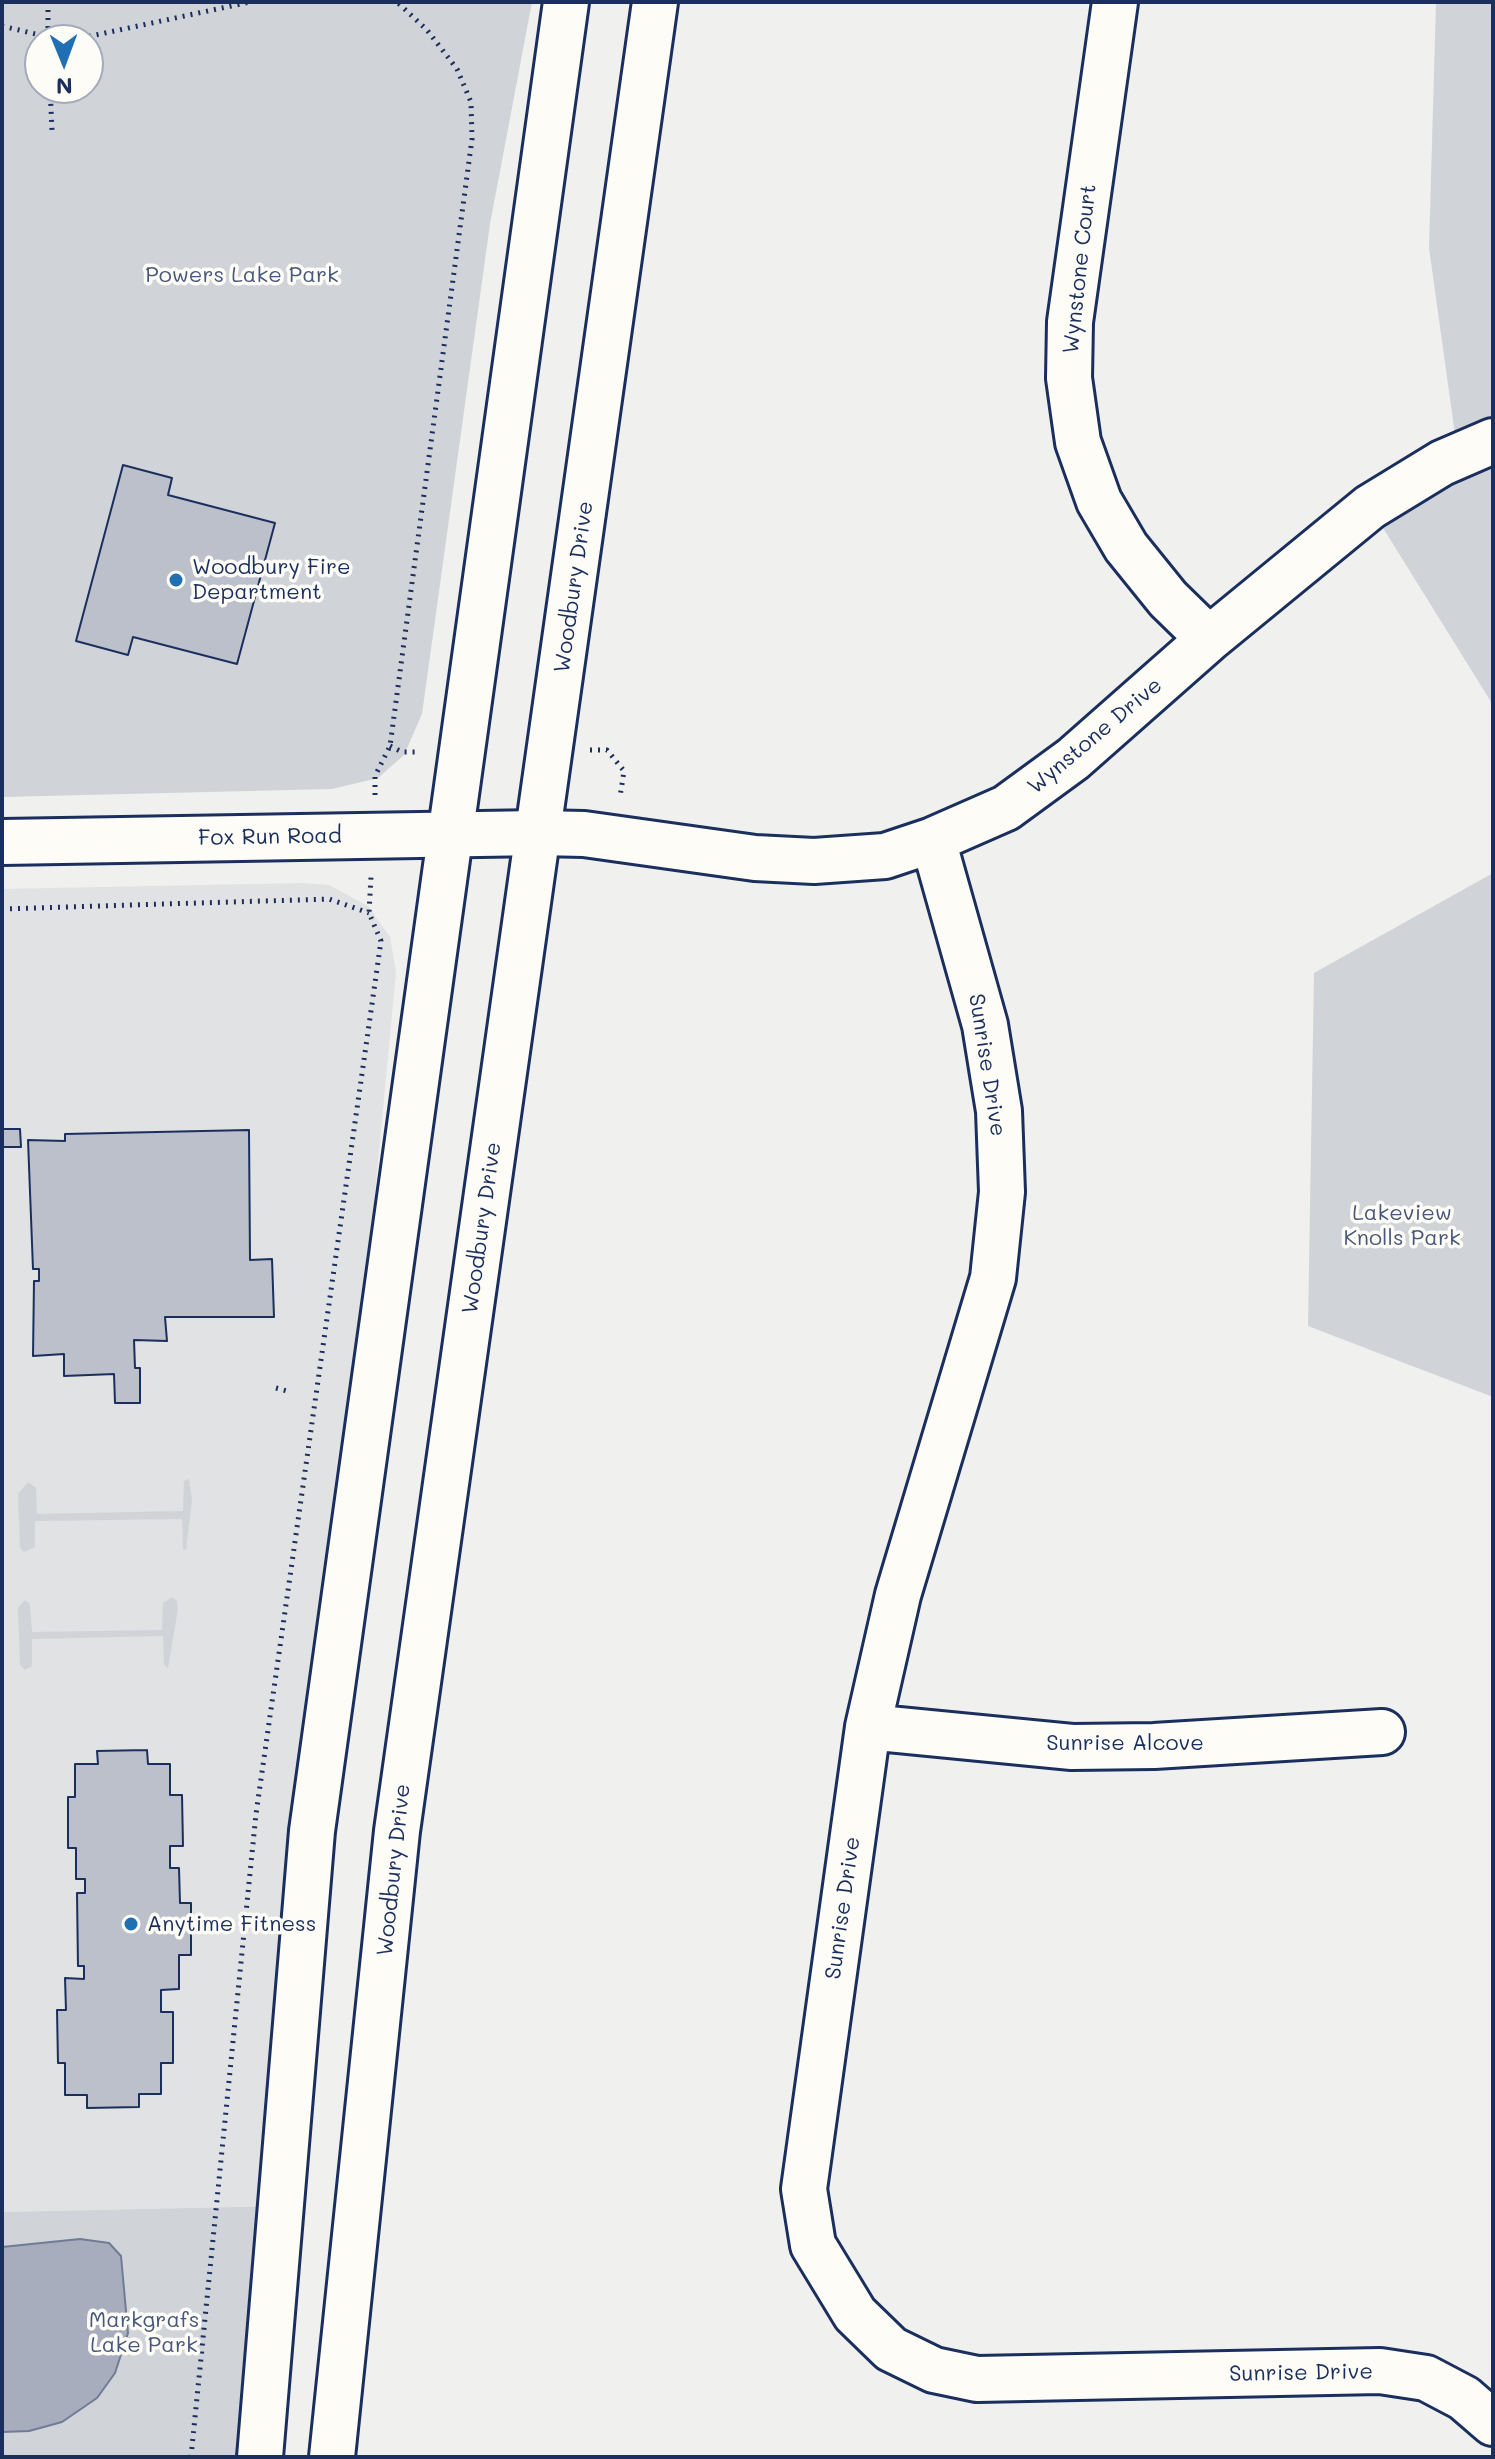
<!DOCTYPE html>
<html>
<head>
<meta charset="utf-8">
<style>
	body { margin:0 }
	#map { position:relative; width:1495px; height:2459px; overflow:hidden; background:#f0f0ee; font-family:Mali,sans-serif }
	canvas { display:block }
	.frame { position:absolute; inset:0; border:4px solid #1b2f5e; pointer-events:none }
	.north { position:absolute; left:24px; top:24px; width:80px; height:80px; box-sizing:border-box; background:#fdfcf7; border:2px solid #a3aaba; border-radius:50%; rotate:179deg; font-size:22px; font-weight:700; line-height:32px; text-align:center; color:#1b2f5e }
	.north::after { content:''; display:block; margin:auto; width:28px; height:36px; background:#1f6fb2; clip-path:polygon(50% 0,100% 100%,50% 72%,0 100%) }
</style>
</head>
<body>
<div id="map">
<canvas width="1495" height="2459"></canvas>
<div class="frame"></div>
<div class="north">N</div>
</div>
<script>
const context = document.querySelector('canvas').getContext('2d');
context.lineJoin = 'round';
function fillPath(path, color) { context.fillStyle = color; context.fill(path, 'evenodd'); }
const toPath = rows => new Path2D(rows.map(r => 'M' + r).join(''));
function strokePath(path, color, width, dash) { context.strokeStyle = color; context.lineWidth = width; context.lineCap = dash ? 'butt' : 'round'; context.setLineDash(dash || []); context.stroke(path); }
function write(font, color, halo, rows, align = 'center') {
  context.font = font + ' Mali,sans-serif'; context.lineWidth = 7; context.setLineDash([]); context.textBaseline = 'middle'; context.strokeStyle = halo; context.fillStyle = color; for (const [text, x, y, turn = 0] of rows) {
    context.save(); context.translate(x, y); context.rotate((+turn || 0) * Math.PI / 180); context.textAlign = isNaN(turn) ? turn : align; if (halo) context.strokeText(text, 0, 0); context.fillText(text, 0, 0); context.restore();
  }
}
fillPath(toPath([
	[304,883,329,885,368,906,390,937,396,972,279,2206,2,2212,2,889]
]), '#e0e2e3');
fillPath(toPath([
	[2,2,532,2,490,224,422,714,404,755,378,778,332,789,2,797],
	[40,40,88,40,88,88,40,88],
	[1436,2,1493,2,1493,705,1370,507,1458,456,1429,248],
	[1493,873,1493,1397,1308,1326,1314,973],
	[189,1479,192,1500,186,1550,183,1549,182,1519,35,1521,35,1547,24,1552,20,1548,18,1494,28,1482,36,1488,37,1514,183,1511,184,1481],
	[172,1597,177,1601,178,1609,168,1668,164,1665,163,1636,32,1639,32,1666,25,1670,20,1665,18,1608,25,1600,30,1604,32,1632,162,1630,163,1603],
	[279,2206,260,2457,2,2457,2,2212]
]), '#d0d3d8');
const water = toPath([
	[80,2239,109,2243,121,2256,128,2333,115,2373,97,2398,62,2422,29,2431,2,2432,2,2247,80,2239]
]);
fillPath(water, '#a7adbd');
strokePath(water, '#6f7b97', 2);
const building = toPath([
	[123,465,172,478,168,495,275,523,237,664,133,637,128,655,76,641,123,465],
	[2,1129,20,1129,21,1147,2,1147,2,1129],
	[249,1130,250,1260,272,1259,274,1317,165,1317,167,1341,134,1340,135,1368,140,1368,140,1403,115,1403,114,1374,64,1376,64,1354,33,1356,34,1281,39,1281,39,1269,33,1269,28,1140,65,1141,65,1134,249,1130],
	[147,1750,148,1764,170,1764,170,1795,182,1795,183,1846,170,1846,170,1868,179,1868,180,1903,191,1903,191,1955,179,1955,179,1989,161,1990,161,2012,173,2012,173,2063,161,2063,161,2094,139,2094,139,2107,87,2108,87,2095,65,2095,65,2063,58,2063,57,2010,66,2010,65,1978,84,1979,84,1966,78,1966,77,1893,85,1893,85,1879,76,1879,76,1848,68,1848,68,1797,75,1797,75,1764,98,1764,97,1751,147,1750]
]);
fillPath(building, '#bbc0ca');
strokePath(building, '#1b2f5e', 2);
const minor = toPath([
	[1115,2,1070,322,1069,378,1078,442,1099,501,1126,547,1168,599,1209,639],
	[539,833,584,834,755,858,814,861,885,856,933,840,1006,808,1073,759,1209,639,1370,507,1442,463,1493,441],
	[933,840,985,1025,999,1111,1002,1192,993,1278,898,1595,868,1727,804,2189,813,2245,855,2314,891,2349,934,2370,977,2379,1380,2371,1426,2378,1464,2398,1493,2423],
	[868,1727,1072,1747,1154,1746,1382,1732]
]);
const tertiary = toPath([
	[2,842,539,833]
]);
const secondary = toPath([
	[260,2457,312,1831,566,2],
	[332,2457,397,1831,655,2]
]);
strokePath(minor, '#1b2f5e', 50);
strokePath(tertiary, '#1b2f5e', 50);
strokePath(secondary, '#1b2f5e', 50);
strokePath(toPath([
	[48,2,48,39],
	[2,26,48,37,91,36,250,2],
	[50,88,52,130],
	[390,746,402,752,420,752],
	[590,750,607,750,624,771,620,797],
	[375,795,375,776,390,746,472,139,471,102,457,69,427,30,397,2],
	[2,909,329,899,369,913],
	[276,1388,287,1391],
	[191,2457,256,1814,381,941,369,913,371,877]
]), '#1b2f5e', 5, [2, 6]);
strokePath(minor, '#fdfcf7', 44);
strokePath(tertiary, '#fdfcf7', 44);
strokePath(secondary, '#fdfcf7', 44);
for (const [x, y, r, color] of [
	[176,580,8,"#1f6fb2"],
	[131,1924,8,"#1f6fb2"]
]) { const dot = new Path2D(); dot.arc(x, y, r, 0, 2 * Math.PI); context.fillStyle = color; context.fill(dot); strokePath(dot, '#fdfcf7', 3); }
write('22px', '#1b2f5e', '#fdfcf7', [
	["Wynstone Court",1080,269,-84],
	["Woodbury Drive",574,587,-82],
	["Wynstone Drive",1095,736,-40],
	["Fox Run Road",270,837,-1],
	["Sunrise Drive",987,1065,81],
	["Woodbury Drive",482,1228,-82],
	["Sunrise Alcove",1125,1743],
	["Woodbury Drive",394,1870,-84],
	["Sunrise Drive",843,1908,-82],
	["Sunrise Drive",1301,2373,-1]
]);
write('22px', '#48587c', '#fdfcf7', [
	["Powers Lake Park",242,275],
	["Lakeview",1402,1213],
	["Knolls Park",1402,1238],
	["Markgrafs",144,2320],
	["Lake Park",144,2345]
]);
write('22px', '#1b2f5e', '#fdfcf7', [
	["Woodbury Fire",192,567],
	["Department",192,592],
	["Anytime Fitness",147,1924]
], 'left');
</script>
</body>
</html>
